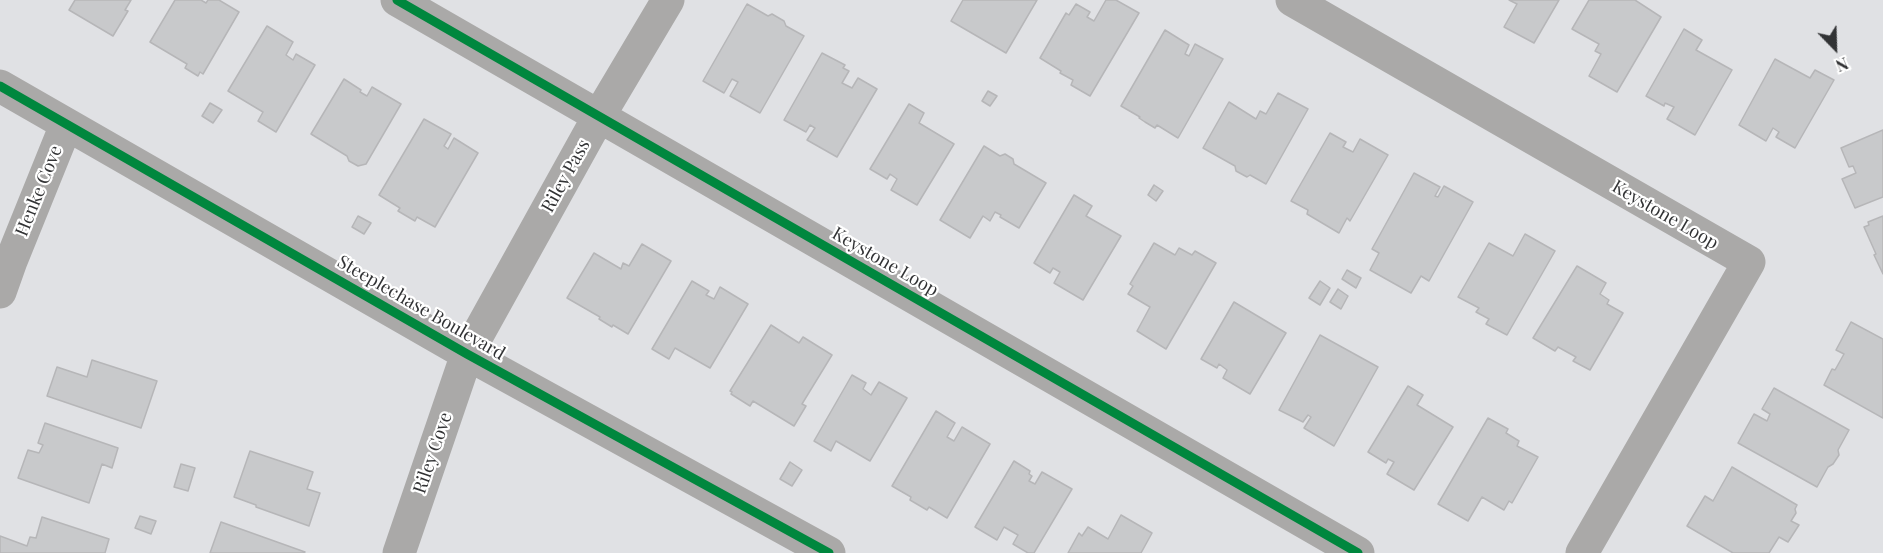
<!DOCTYPE html>
<html>
<head>
<meta charset="utf-8">
<style>
	body { margin:0 }
	#map { position:relative; width:1883px; height:553px; overflow:hidden; background:#e0e1e4; font-family:"Playfair Display",serif }
	canvas { display:block }
	.north { position:absolute; left:1805px; top:18px; width:60px; height:60px; -webkit-text-stroke:4px #fff; paint-order:stroke; rotate:157deg; font-size:16px; font-weight:700; line-height:24px; text-align:center; color:#323335 }
	.north::after { content:''; display:block; margin:auto; width:21px; height:27px; background:#323335; clip-path:polygon(50% 0,100% 100%,50% 72%,0 100%) }
</style>
</head>
<body>
<div id="map">
<canvas width="1883" height="553"></canvas>
<div class="north">N</div>
</div>
<script>
const context = document.querySelector('canvas').getContext('2d');
context.lineJoin = 'round';
function fillPath(path, color) { context.fillStyle = color; context.fill(path, 'evenodd'); }
const toPath = rows => new Path2D(rows.map(r => 'M' + r).join(''));
function strokePath(path, color, width, dash) { context.strokeStyle = color; context.lineWidth = width; context.lineCap = dash ? 'butt' : 'round'; context.setLineDash(dash || []); context.stroke(path); }
function write(font, color, halo, rows, align = 'center') {
  context.font = font + ' "Playfair Display",serif'; context.lineWidth = 4.5; context.setLineDash([]); context.textBaseline = 'middle'; context.strokeStyle = halo; context.fillStyle = color; for (const [text, x, y, turn = 0] of rows) {
    context.save(); context.translate(x, y); context.rotate((+turn || 0) * Math.PI / 180); context.textAlign = isNaN(turn) ? turn : align; if (halo) context.strokeText(text, 0, 0); context.fillText(text, 0, 0); context.restore();
  }
}
const building = toPath([
	[75,0,131,0,125,10,128,11,113,36,69,10,75,0],
	[175,0,201,0,206,3,208,0,219,0,239,12,203,74,200,72,198,76,185,68,187,64,150,42,175,0],
	[963,0,1037,0,1006,53,951,21,963,0],
	[1106,0,1116,0,1139,13,1090,96,1071,85,1073,80,1060,73,1061,71,1040,58,1066,13,1069,15,1076,4,1090,12,1087,17,1094,21,1106,0],
	[1509,0,1559,0,1534,43,1504,27,1517,4,1509,0],
	[1589,0,1635,0,1661,17,1617,92,1589,76,1601,54,1595,51,1599,44,1572,29,1589,0],
	[747,4,768,16,772,14,784,21,786,26,804,36,760,113,730,96,738,82,732,79,724,93,703,81,747,4],
	[267,26,293,42,286,55,293,60,296,54,315,65,276,132,258,121,263,112,228,91,267,26],
	[1684,29,1702,40,1696,50,1732,70,1695,135,1667,119,1674,107,1665,103,1664,106,1646,96,1684,29],
	[1165,30,1189,45,1185,54,1189,56,1195,44,1223,59,1178,138,1157,125,1155,128,1145,122,1139,118,1140,117,1121,106,1165,30],
	[822,53,845,65,843,68,849,71,842,83,852,88,858,78,877,89,837,157,807,140,815,128,810,125,806,132,784,120,822,53],
	[1775,59,1810,78,1815,70,1834,80,1795,148,1776,137,1779,132,1773,128,1766,141,1739,125,1775,59],
	[344,79,361,90,360,92,367,96,372,87,401,104,366,164,358,166,349,161,347,156,311,134,344,79],
	[988,91,997,96,990,106,982,101,988,91],
	[1278,93,1308,109,1266,184,1250,175,1247,177,1236,171,1235,166,1203,148,1229,102,1256,119,1260,111,1266,114,1278,93],
	[210,103,222,110,213,123,202,116,210,103],
	[909,104,924,113,919,123,954,144,917,205,891,190,897,179,890,174,887,179,870,169,909,104],
	[424,119,451,134,444,146,448,149,454,138,478,153,435,227,417,217,415,221,398,211,400,208,379,195,424,119],
	[1883,130,1883,197,1855,208,1842,179,1856,173,1853,166,1849,167,1841,148,1883,130],
	[1330,133,1346,142,1343,147,1353,152,1360,139,1388,155,1350,221,1347,218,1339,233,1307,214,1308,210,1291,201,1330,133],
	[984,146,1000,156,1005,154,1013,159,1014,164,1046,183,1019,228,1000,217,1001,215,995,212,990,221,983,216,970,238,940,220,984,146],
	[1414,173,1440,187,1435,196,1438,197,1444,186,1473,202,1429,281,1421,276,1411,293,1370,270,1379,253,1372,249,1414,173],
	[1154,185,1163,191,1156,201,1148,195,1154,185],
	[1074,195,1092,206,1086,216,1121,236,1083,300,1054,283,1060,272,1053,268,1050,273,1034,263,1074,195],
	[358,216,371,223,364,234,352,227,358,216],
	[1883,216,1883,274,1874,255,1876,254,1864,227,1869,225,1868,222,1883,216],
	[1525,234,1555,251,1507,335,1486,324,1489,319,1476,312,1479,308,1458,297,1489,243,1513,256,1525,234],
	[1154,243,1175,255,1179,248,1192,255,1195,251,1216,263,1166,349,1137,331,1150,307,1128,294,1133,286,1130,284,1154,243],
	[642,244,671,261,628,334,613,325,612,327,599,319,600,317,567,298,594,253,621,269,623,263,629,266,642,244],
	[1577,266,1606,283,1600,294,1609,300,1607,304,1623,313,1590,370,1573,361,1576,357,1558,347,1555,351,1533,338,1577,266],
	[1347,270,1361,278,1356,288,1342,279,1347,270],
	[692,281,709,291,706,295,714,299,720,287,748,304,710,368,675,348,669,359,652,349,692,281],
	[1320,281,1330,288,1320,305,1309,298,1320,281],
	[1338,289,1348,296,1341,309,1330,302,1338,289],
	[1234,302,1286,333,1250,394,1223,378,1227,370,1219,364,1217,368,1201,359,1234,302],
	[1851,322,1883,339,1883,418,1824,385,1832,369,1835,370,1844,354,1836,350,1851,322],
	[771,325,799,343,803,337,832,355,802,404,806,406,794,426,753,401,750,406,731,394,732,392,730,391,771,325],
	[1320,335,1378,367,1334,446,1304,428,1311,417,1308,415,1303,422,1279,410,1320,335],
	[92,360,157,381,141,428,47,396,57,367,87,377,92,360],
	[852,375,866,383,863,389,871,395,879,382,907,398,870,461,836,441,831,451,814,441,852,375],
	[1408,386,1423,395,1417,405,1453,427,1414,490,1387,474,1394,462,1388,459,1386,463,1368,452,1408,386],
	[1774,388,1849,430,1838,450,1839,455,1833,464,1828,467,1817,487,1738,443,1754,414,1767,421,1770,414,1762,409,1774,388],
	[936,411,955,423,947,437,954,441,962,427,990,444,947,518,929,507,927,510,910,500,911,497,892,486,936,411],
	[1488,418,1508,429,1506,433,1519,441,1517,446,1538,457,1512,503,1509,501,1504,510,1482,497,1468,521,1438,504,1488,418],
	[45,423,118,448,112,468,102,464,89,503,18,478,28,450,39,453,43,445,38,443,45,423],
	[250,451,313,472,307,489,320,493,309,526,256,507,256,505,234,497,250,451],
	[1014,461,1030,471,1029,474,1032,476,1029,481,1035,484,1042,472,1072,489,1034,553,1028,553,1013,544,1018,535,1004,527,997,540,975,527,1014,461],
	[790,462,802,470,792,486,780,479,790,462],
	[181,464,195,468,188,491,174,487,181,464],
	[1732,467,1797,505,1795,509,1796,513,1791,521,1799,525,1788,542,1779,537,1769,553,1733,553,1687,526,1705,496,1713,501,1732,467],
	[1121,515,1152,533,1141,553,1068,553,1079,533,1082,536,1088,527,1108,539,1121,515],
	[140,516,156,521,151,534,135,528,140,516],
	[42,517,109,539,105,553,0,553,0,536,27,546,30,537,36,538,42,517],
	[221,522,305,552,304,553,210,553,221,522]
]);
fillPath(building, '#c8c9cb');
strokePath(building, '#b6b6b8', 1.5);
strokePath(toPath([
	[397,0,1358,553],
	[1292,0,1749,262,1582,553],
	[0,86,467,354,829,553],
	[0,292,11,261,66,125],
	[399,553,467,354,599,116,668,0]
]), '#aaa9a8', 33);
strokePath(toPath([
	[397,0,1358,553],
	[0,86,467,354,829,553]
]), '#00873e', 9);
write('18px', '#323335', '#fff', [
	["Riley Pass",566,176,-61],
	["Henke Cove",39,191,-68],
	["Keystone Loop",1665,215,30],
	["Keystone Loop",885,262,30],
	["Steeplechase Boulevard",421,308,30],
	["Riley Cove",433,453,-71]
]);
</script>
</body>
</html>
